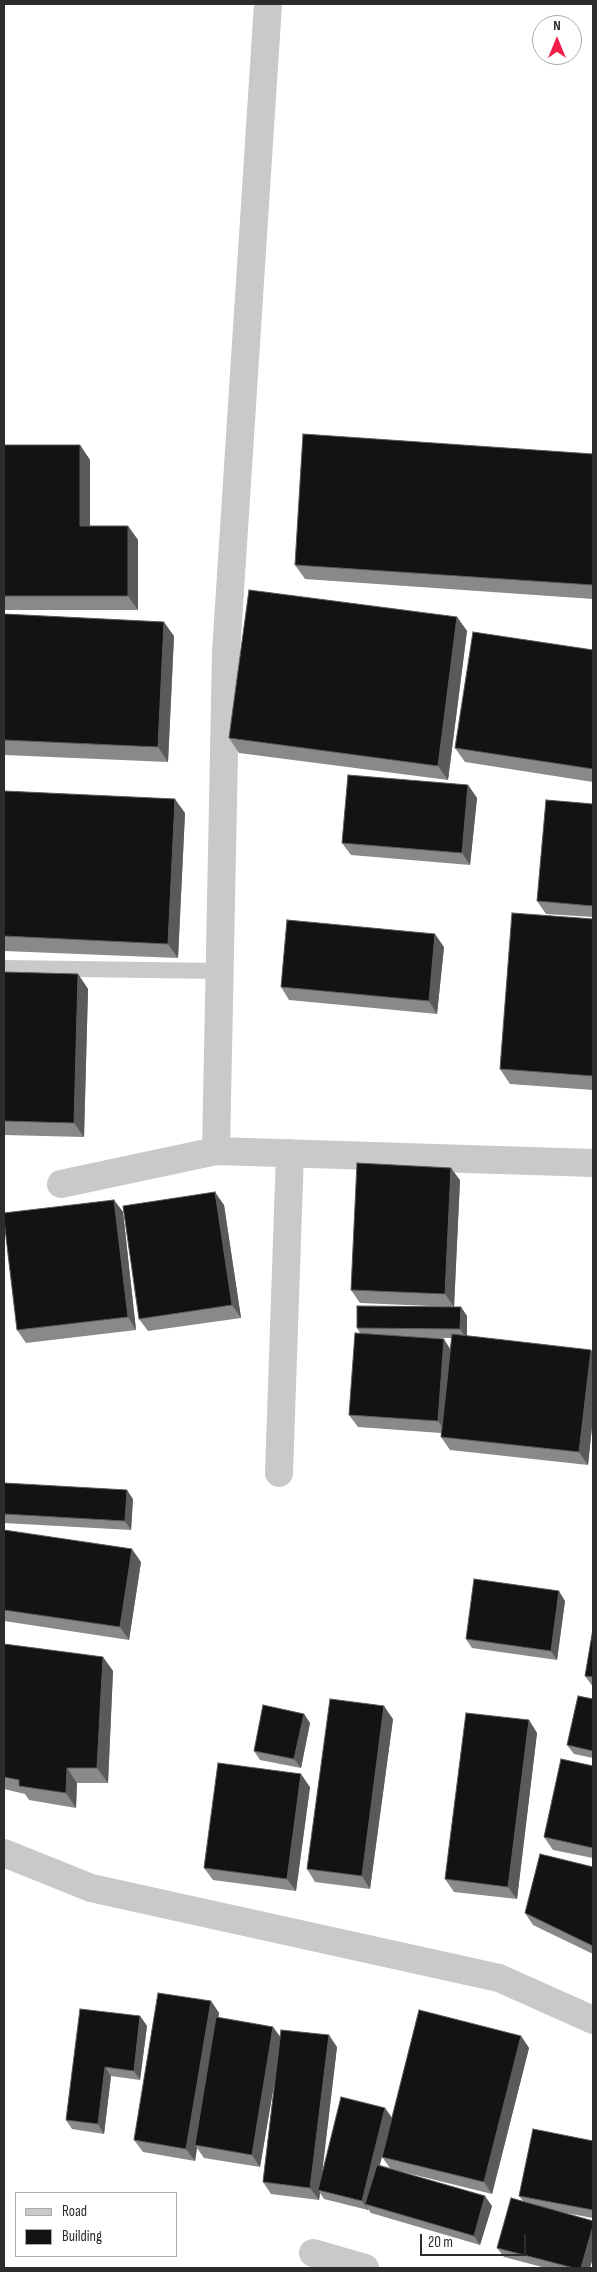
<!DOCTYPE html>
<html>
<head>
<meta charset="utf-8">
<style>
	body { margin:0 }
	#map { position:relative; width:597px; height:2272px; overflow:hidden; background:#fff; font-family:"Sofia Sans Condensed",sans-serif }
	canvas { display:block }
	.frame { position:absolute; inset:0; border:5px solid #2c2c2c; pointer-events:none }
	.legend { position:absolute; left:15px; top:2192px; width:162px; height:65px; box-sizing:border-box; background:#fff; border:1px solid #ababab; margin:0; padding:6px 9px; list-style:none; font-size:15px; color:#2c2c2c }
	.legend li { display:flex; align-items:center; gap:10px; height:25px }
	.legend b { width:25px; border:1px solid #ababab }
	.north { position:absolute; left:532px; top:15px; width:50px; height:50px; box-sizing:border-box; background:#fff; border:1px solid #ababab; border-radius:50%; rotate:0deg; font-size:14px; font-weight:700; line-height:20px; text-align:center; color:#2c2c2c }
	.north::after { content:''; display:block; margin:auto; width:18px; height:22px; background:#f31d49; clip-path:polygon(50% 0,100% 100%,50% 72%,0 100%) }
	.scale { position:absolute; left:420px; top:2234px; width:106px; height:22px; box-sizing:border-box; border:2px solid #2c2c2c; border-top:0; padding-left:6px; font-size:15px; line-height:18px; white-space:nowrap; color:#2c2c2c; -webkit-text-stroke:4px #fff; paint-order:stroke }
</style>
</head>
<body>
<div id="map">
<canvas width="597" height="2272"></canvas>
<div class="frame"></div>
<ul class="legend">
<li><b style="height:6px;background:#c9c9c9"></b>Road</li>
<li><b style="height:14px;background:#131313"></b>Building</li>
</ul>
<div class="north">N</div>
<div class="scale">20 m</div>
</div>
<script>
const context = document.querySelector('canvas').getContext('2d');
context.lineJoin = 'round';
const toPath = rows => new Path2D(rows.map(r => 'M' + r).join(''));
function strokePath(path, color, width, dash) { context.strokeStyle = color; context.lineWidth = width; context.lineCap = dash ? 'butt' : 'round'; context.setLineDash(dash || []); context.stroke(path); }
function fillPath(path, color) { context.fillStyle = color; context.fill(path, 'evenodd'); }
strokePath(toPath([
	[4,968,219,971]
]), '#c9c9c9', 16);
strokePath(toPath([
	[216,1151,226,652,268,4],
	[61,1184,216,1151,593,1163],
	[279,1473,290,1153],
	[4,1853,91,1888,499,1978,593,2020],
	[313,2253,365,2268]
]), '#c9c9c9', 28);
fillPath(toPath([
	[4,445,80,445,90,460,90,526,128,526,138,540,138,610,4,610],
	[593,454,593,599,305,579,295,565],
	[4,614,174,636,168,762,4,755],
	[457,617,467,631,448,780,239,753,229,738],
	[593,650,593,782,465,762,455,748],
	[468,785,477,798,470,865,351,855,342,843],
	[4,791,185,813,178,958,4,951],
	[593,804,593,917,546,914,537,901],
	[593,919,593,1090,510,1084,500,1069],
	[444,947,437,1014,289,1000,281,987],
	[4,972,78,974,88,989,84,1137,4,1135],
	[460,1180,454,1307,360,1303,351,1290],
	[114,1200,123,1212,136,1330,26,1343,17,1330],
	[224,1205,241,1318,148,1331,139,1319],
	[461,1307,467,1316,467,1336,593,1353,593,1417,588,1465,450,1450,441,1437,441,1433,358,1427,349,1415,360,1333,357,1328],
	[430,1338,452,1338,451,1349],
	[4,1483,133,1499,131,1530,4,1523],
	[4,1530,141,1562,129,1640,4,1621],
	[565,1601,557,1660,472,1648,466,1639],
	[593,1629,593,1687,585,1676],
	[4,1644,103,1657,113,1671,108,1783,77,1783,76,1808,29,1800,25,1794,4,1789],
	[593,1699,593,1758,574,1754,567,1745],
	[304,1714,310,1723,301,1768,260,1760,254,1751],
	[393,1719,370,1889,315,1882,307,1869],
	[529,1720,537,1733,517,1899,454,1892,445,1879],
	[593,1766,593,1858,553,1850,544,1837],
	[310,1787,296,1891,213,1880,204,1868],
	[593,1867,593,1954,533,1925,525,1913],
	[211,2001,219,2013,218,2018,273,2027,280,2037,337,2047,322,2171,385,2108,392,2118,380,2165,390,2168,382,2157,521,2036,529,2048,492,2194,403,2172,492,2206,480,2245,371,2213,368,2209,368,2210,324,2199,320,2193,319,2200,271,2194,263,2182,275,2077,260,2167,204,2158,197,2148,195,2161,143,2152,134,2140],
	[140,2016,147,2026,140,2080,111,2076,104,2134,72,2129,66,2120],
	[593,2141,593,2218,560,2212,590,2268,546,2268,504,2257,497,2248,524,2202,519,2196]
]), '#898989');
fillPath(toPath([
	[80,445,90,460,90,540,80,526],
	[128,526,138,540,138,610,128,596],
	[457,617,467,631,448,780,438,766],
	[164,622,174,636,168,762,158,747],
	[468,785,477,798,470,865,462,853],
	[175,799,185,813,178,958,168,944],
	[435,934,444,947,437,1014,429,1001],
	[78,974,88,989,84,1137,74,1123],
	[451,1168,460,1180,454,1307,445,1294],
	[215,1192,224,1205,241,1318,232,1305],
	[114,1200,123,1212,136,1330,128,1317],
	[461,1307,467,1316,467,1339,460,1329],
	[444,1339,452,1352,447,1433,438,1421],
	[591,1350,593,1353,593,1417,588,1465,579,1452],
	[127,1490,133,1499,131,1530,125,1521],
	[132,1549,141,1562,129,1640,120,1627],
	[559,1591,565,1601,557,1660,551,1651],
	[103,1657,113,1671,108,1783,97,1768],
	[384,1706,393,1719,370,1889,362,1876],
	[304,1714,310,1723,301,1768,294,1759],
	[529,1720,537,1733,517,1899,508,1887],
	[67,1768,77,1783,76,1808,66,1793],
	[301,1774,310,1787,296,1891,287,1879],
	[211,2001,219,2013,197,2146,195,2145,197,2148,195,2161,186,2149],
	[140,2016,147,2026,140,2080,134,2071],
	[273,2027,282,2039,260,2167,252,2155],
	[329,2035,337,2047,320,2191,318,2190,320,2193,319,2200,310,2188],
	[521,2036,529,2048,492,2194,484,2182],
	[105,2067,111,2076,104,2134,98,2124],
	[385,2108,392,2118,369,2205,365,2204,368,2209,368,2210,362,2201],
	[485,2196,492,2206,480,2245,474,2236],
	[593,2226,593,2258,590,2268,581,2268]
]), '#5a5a5a');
const building = toPath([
	[303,434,593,454,593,585,295,565,303,434],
	[4,445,80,445,80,526,128,526,128,596,4,596,4,445],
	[249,590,457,617,438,766,229,738,249,590],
	[4,614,164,622,158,747,4,740,4,614],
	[473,632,593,650,593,769,455,748,473,632],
	[348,775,468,785,462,853,342,843,348,775],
	[4,791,175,799,168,944,4,936,4,791],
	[546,800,593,804,593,906,537,901,546,800],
	[512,913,593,919,593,1076,500,1069,512,913],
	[287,920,435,934,429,1001,281,987,287,920],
	[4,972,78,974,74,1123,4,1121,4,972],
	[357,1163,451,1168,445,1294,351,1290,357,1163],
	[215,1192,232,1305,139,1319,123,1206,215,1192],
	[114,1200,128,1317,17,1330,4,1220,4,1213,114,1200],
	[357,1306,461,1307,460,1329,357,1328,357,1306],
	[355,1333,444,1339,438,1421,349,1415,355,1333],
	[452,1334,591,1350,579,1452,441,1437,452,1334],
	[4,1483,127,1490,125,1521,4,1514,4,1483],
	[4,1530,132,1549,120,1627,4,1610,4,1530],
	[474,1579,559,1591,551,1651,466,1639,474,1579],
	[593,1629,593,1677,585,1676,593,1629],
	[4,1644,103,1657,97,1768,67,1768,66,1793,19,1786,19,1780,4,1777,4,1644],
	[578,1696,593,1699,593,1751,567,1745,578,1696],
	[330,1699,384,1706,362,1876,307,1869,330,1699],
	[263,1705,304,1714,294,1759,254,1751,263,1705],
	[466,1713,529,1720,508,1887,445,1879,466,1713],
	[561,1759,593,1766,593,1848,544,1837,561,1759],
	[218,1763,301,1774,287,1879,204,1868,218,1763],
	[540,1854,593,1867,593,1946,525,1913,540,1854],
	[158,1993,211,2001,186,2149,134,2140,158,1993],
	[80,2009,140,2016,134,2071,105,2067,98,2124,66,2120,80,2009],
	[419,2010,521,2036,484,2182,382,2157,419,2010],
	[216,2017,273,2027,252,2155,195,2145,216,2017],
	[281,2030,329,2035,310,2188,263,2182,281,2030],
	[341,2097,385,2108,362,2201,318,2190,341,2097],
	[533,2129,593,2141,593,2210,519,2196,533,2129],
	[377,2165,485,2196,474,2236,365,2204,377,2165],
	[511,2198,593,2221,593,2226,581,2268,574,2268,497,2248,511,2198]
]);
fillPath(building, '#131313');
strokePath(building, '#5a5a5a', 1);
</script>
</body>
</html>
